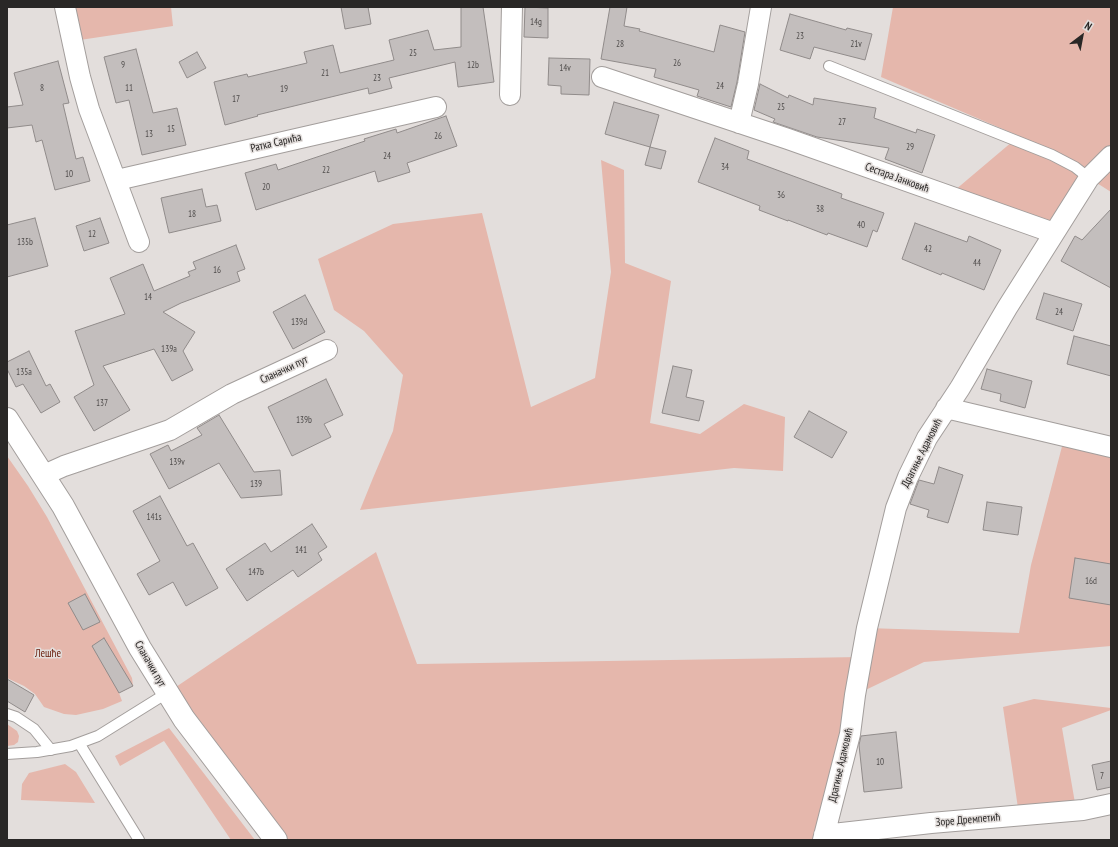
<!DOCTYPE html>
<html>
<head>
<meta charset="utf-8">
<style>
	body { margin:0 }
	#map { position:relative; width:1118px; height:847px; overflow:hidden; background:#e3dedc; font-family:"PT Sans Narrow",sans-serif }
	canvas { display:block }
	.frame { position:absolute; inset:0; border:8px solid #292726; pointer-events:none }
	.north { position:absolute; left:1062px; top:16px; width:40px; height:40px; -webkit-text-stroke:3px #e3dedc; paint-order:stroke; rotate:32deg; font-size:11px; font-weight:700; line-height:16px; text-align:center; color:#292726 }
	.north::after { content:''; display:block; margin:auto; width:14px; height:18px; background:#292726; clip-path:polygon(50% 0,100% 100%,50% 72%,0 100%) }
</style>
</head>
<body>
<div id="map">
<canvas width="1118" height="847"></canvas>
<div class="frame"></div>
<div class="north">N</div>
</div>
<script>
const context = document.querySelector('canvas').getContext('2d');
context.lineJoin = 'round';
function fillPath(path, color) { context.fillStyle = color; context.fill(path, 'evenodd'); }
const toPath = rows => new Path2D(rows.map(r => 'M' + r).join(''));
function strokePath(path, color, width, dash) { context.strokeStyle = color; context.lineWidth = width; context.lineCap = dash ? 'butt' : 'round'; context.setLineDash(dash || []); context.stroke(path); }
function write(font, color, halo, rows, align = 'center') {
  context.font = font + ' "PT Sans Narrow",sans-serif'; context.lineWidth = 3; context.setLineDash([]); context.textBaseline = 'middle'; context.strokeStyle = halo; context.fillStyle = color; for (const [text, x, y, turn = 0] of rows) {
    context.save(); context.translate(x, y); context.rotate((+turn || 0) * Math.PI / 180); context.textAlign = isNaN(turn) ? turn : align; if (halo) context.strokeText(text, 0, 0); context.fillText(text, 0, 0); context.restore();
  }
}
fillPath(toPath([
	[73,7,171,7,173,26,80,40],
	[893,7,1111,7,1111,192,1089,178,1054,233,948,196,1019,136,881,77],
	[601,160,624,170,625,263,671,281,650,423,700,434,744,404,785,417,783,471,734,468,360,510,373,478,393,431,403,375,364,331,334,310,318,259,393,224,482,213,531,407,595,378,611,272],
	[1065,435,1111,447,1111,646,924,662,855,695,823,840,276,840,167,693,376,552,417,664,861,657,867,628,1019,633,1031,565],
	[7,456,28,486,47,517,132,678,133,686,119,693,122,701,103,709,76,715,64,714,44,707,35,694,24,686,7,678],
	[1034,699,1111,708,1111,710,1062,728,1075,803,1018,808,1003,707],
	[7,724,17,731,19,736,18,742,14,745,7,746],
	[169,728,255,840,231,840,164,741,120,766,115,756],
	[65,764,76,772,95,803,21,800,22,784,29,773]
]), '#e5b7ac');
const building = toPath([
	[341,7,368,7,371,24,345,29,341,7],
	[461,7,483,7,494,82,458,87,455,62,389,78,392,88,369,94,368,88,257,115,258,116,225,125,214,82,247,74,248,77,307,63,304,52,333,45,340,73,394,60,389,40,428,30,434,50,461,47,461,7],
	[525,7,548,8,548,38,524,37,525,7],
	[610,7,627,7,624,26,640,29,639,31,714,52,720,25,745,32,737,82,731,107,697,96,699,90,654,77,656,69,601,59,610,7],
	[790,14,846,30,847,28,872,34,865,60,814,47,810,59,780,50,790,14],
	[136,49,153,113,177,108,186,145,142,155,129,100,116,103,104,57,136,49],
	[197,52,206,68,187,78,179,62,197,52],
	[549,58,590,59,589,95,561,94,561,86,548,85,549,58],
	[58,61,69,103,63,104,76,159,83,157,90,181,55,190,42,140,36,142,32,125,7,128,7,107,23,105,14,73,58,61],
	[760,84,788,98,789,95,813,105,814,98,876,108,874,118,916,133,917,129,935,135,922,173,885,159,889,148,817,137,773,122,775,119,754,110,760,84],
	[614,102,659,115,650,147,605,134,614,102],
	[446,116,457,146,407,163,410,172,378,182,375,171,256,210,245,173,276,164,278,170,365,141,364,139,396,129,397,133,446,116],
	[715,138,749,151,747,159,842,194,841,198,884,213,877,232,873,230,867,247,828,233,827,235,788,220,788,221,759,210,760,206,698,182,715,138],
	[650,147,666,151,661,169,645,165,650,147],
	[202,189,206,207,217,205,221,221,169,233,161,198,202,189],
	[1111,209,1111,288,1061,261,1075,236,1082,240,1111,209],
	[35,218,48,266,7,277,7,225,35,218],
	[100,218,109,243,84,251,76,226,100,218],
	[915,223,967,242,969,236,1001,250,984,290,942,273,941,275,902,259,915,223],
	[236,245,245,269,237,272,240,281,181,303,163,312,195,332,183,351,193,370,172,381,154,349,103,366,130,410,94,431,74,397,94,385,75,331,125,314,110,278,143,264,154,291,190,276,188,272,196,269,193,262,236,245],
	[1044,293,1082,304,1073,331,1036,319,1044,293],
	[305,295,325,332,293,349,273,312,305,295],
	[1074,336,1111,346,1111,376,1067,364,1074,336],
	[29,351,46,386,50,384,60,402,41,413,23,384,16,387,7,369,7,362,29,351],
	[673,366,692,370,686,397,704,401,699,421,662,413,673,366],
	[987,369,1032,381,1025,408,1000,401,1001,394,981,389,987,369],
	[326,379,343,415,324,424,331,437,292,456,268,407,326,379],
	[809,411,847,432,832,458,794,437,809,411],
	[219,415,254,472,280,470,282,495,241,498,219,463,169,489,150,454,168,445,171,451,202,435,197,428,219,415],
	[939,467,963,475,948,523,927,517,929,510,910,504,919,480,934,484,939,467],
	[160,496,187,546,193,543,218,588,186,606,173,582,149,595,137,574,160,561,133,511,160,496],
	[987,502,1022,507,1018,535,983,530,987,502],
	[312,524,327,547,318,553,322,560,298,577,293,570,247,601,226,569,265,543,271,552,312,524],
	[1075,558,1111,564,1111,605,1069,598,1075,558],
	[85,594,100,622,83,630,68,603,85,594],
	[104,638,133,686,119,693,92,646,104,638],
	[7,679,34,695,25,712,7,701,7,679],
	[896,732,902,788,864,792,859,745,861,736,896,732],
	[1111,761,1111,787,1097,790,1092,765,1111,761]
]);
fillPath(building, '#c3bebd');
strokePath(building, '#908b8a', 1);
const service = toPath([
	[829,66,1052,155,1075,167,1089,178],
	[7,714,16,717,34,729,51,750],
	[79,743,139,840],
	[7,754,37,752,71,746,98,736,167,693]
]);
const minor = toPath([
	[65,7,80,77,89,109,139,242],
	[602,77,788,139,1054,233],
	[510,95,512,7],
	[739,123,748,84,761,7],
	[117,180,436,107],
	[946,408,1111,447],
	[44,475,64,466,170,430,232,394,327,350],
	[824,835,931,823,1083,810,1111,804],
	[823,840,850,734,855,695,867,628,896,508,908,477,927,438,960,388,1007,308,1089,178,1111,156]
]);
const tertiary = toPath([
	[7,419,63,506,140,648,184,719,276,840]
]);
strokePath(service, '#a39e9c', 12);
strokePath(minor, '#a39e9c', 22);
strokePath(tertiary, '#a39e9c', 24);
strokePath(service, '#fff', 10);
strokePath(minor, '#fff', 20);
strokePath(tertiary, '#fff', 22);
write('9px', '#504d4c', null, [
	["14g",536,22],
	["23",800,36],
	["28",620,44],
	["21v",856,44],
	["25",413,53],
	["26",677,63],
	["9",123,65],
	["12b",473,65],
	["14v",565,68],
	["21",325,73],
	["23",377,78],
	["24",720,86],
	["8",42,88],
	["11",129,88],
	["19",284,89],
	["17",236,99],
	["25",781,107],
	["27",842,122],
	["15",171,129],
	["13",149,134],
	["26",438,136],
	["29",910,147],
	["24",387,156],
	["34",725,167],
	["22",326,170],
	["10",69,174],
	["20",266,187],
	["36",781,195],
	["38",820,209],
	["18",192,214],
	["40",861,225],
	["12",92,234],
	["135b",25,242],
	["42",928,249],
	["44",977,263],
	["16",217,270],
	["14",148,297],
	["24",1059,312],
	["139d",299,322],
	["139a",169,349],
	["135a",24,372],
	["137",102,403],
	["139b",304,420],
	["139v",177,462],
	["139",256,484],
	["141s",154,517],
	["141",301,550],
	["147b",256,572],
	["16d",1091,581],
	["10",880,762],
	["7",1102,776]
]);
write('11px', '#292726', '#e3dedc', [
	["Ратка Сарића",276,143,-13],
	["Сестара Јанковић",897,178,20],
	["Сланачки пут",284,370,-25],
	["Драгиње Адамовић",922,453,-63],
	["Сланачки пут",150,664,60],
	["Драгиње Адамовић",841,765,-77],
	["Зоре Дремпетић",968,820,-5]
]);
write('11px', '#6c2211', '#e3dedc', [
	["Лешће",48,654]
]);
</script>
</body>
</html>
